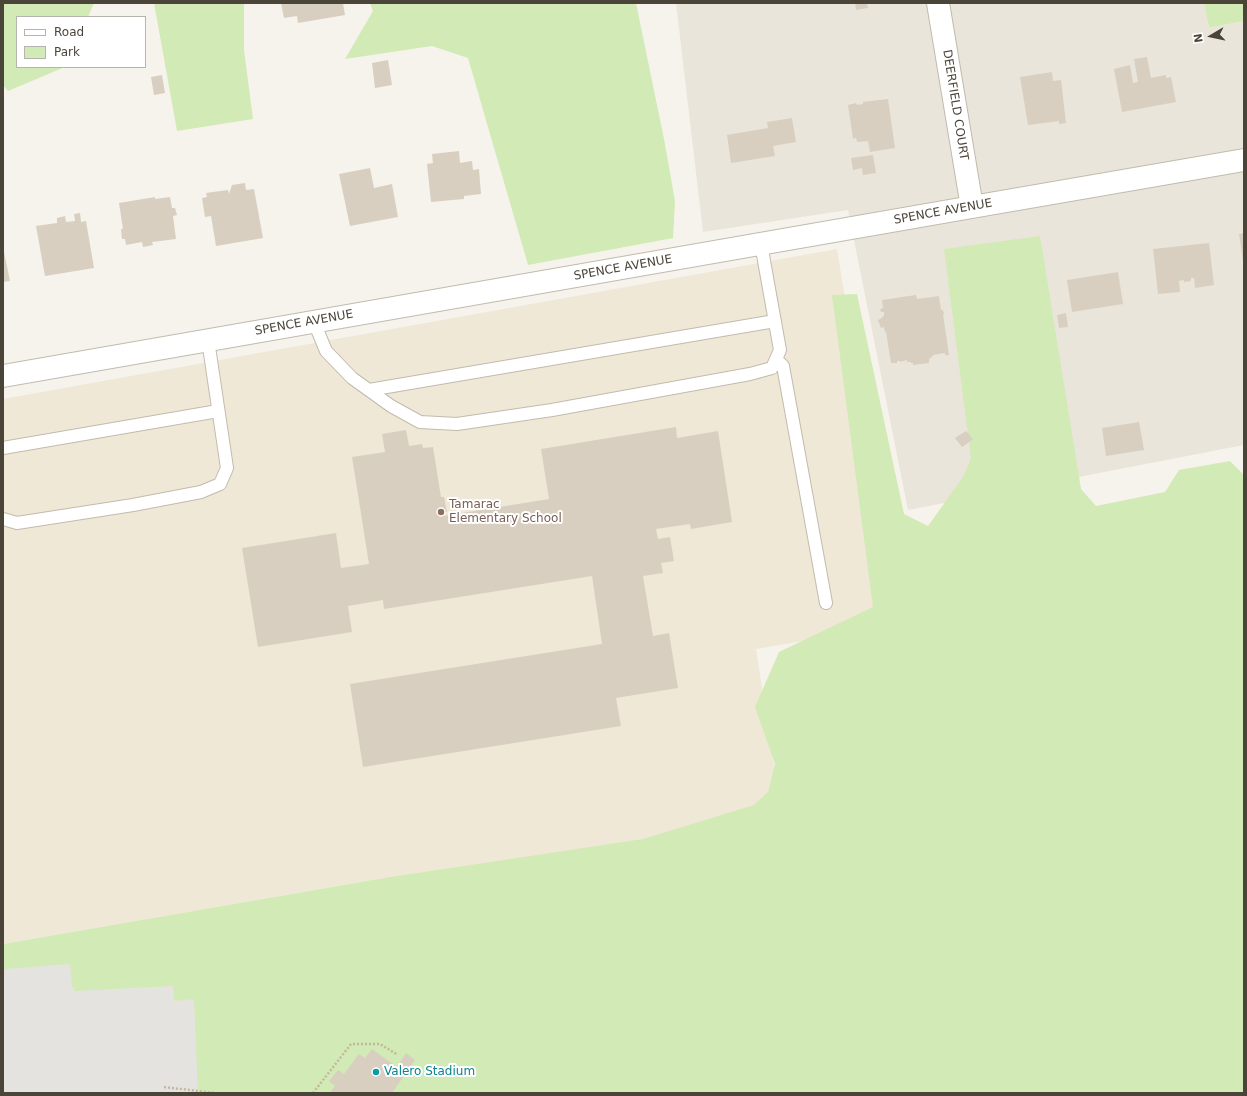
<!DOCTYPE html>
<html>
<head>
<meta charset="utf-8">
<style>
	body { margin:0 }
	#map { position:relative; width:1247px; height:1096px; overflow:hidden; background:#f6f3ec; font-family:"DejaVu Sans",sans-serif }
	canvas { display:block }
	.frame { position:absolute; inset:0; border:4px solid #4b4439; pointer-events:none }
	.legend { position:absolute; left:16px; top:16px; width:130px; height:52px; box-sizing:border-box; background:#fff; border:1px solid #b7b4b0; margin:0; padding:5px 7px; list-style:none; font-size:12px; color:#4b4439 }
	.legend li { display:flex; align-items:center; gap:8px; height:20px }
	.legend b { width:20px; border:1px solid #b7b4b0 }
	.north { position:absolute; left:1191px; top:16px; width:40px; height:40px; -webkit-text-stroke:3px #fff; paint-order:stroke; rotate:261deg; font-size:11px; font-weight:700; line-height:16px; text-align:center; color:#4b4439 }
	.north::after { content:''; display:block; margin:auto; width:14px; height:18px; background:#4b4439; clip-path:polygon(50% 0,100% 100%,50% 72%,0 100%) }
</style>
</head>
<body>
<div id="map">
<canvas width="1247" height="1096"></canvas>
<div class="frame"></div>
<ul class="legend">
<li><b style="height:5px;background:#fff"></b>Road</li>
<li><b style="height:11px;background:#d2eab5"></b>Park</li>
</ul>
<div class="north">N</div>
</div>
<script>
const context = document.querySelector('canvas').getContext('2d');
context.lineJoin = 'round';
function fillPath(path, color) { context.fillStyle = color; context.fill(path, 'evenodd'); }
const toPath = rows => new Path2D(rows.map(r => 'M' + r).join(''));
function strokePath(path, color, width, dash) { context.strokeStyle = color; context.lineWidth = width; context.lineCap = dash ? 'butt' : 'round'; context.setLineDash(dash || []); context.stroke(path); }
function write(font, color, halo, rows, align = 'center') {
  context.font = font + ' "DejaVu Sans",sans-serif'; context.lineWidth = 4; context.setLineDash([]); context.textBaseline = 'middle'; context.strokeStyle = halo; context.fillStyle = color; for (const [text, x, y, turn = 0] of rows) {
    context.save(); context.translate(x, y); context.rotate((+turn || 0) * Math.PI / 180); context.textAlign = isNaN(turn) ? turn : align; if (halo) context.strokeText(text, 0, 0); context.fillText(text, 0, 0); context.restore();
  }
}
fillPath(toPath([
	[676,3,1204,3,1209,28,1244,21,1244,446,1244,445,908,510,848,210,703,232]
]), '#eae5da');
fillPath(toPath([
	[837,249,898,625,756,649,782,819,390,877,3,944,3,399]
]), '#efe8d6');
fillPath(toPath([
	[3,3,94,3,88,17,17,17,17,67,65,67,8,91,3,85],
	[154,3,244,3,244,50,253,119,177,131],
	[370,3,636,3,664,139,675,201,673,238,528,265,468,58,432,46,345,59,373,11],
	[1204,3,1244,3,1244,21,1209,28],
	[1040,236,1081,489,1096,506,1165,492,1179,470,1230,461,1244,475,1244,1093,3,1093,3,944,390,877,643,839,754,805,768,792,775,764,755,707,779,652,873,607,832,295,857,294,904,514,928,526,963,477,971,458,944,249]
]), '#d2eab5');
fillPath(toPath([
	[70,964,72,986,75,991,173,986,174,1001,194,999,198,1093,3,1093,3,969]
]), '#e5e3e0');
fillPath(toPath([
	[281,3,343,3,345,15,298,23,297,16,284,18],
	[855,3,867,3,868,8,856,10],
	[1147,57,1151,78,1166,75,1166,78,1171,77,1176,102,1122,112,1114,69,1130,65,1133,83,1138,82,1134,59],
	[388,60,392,85,375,88,372,63],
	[1052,72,1053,81,1061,80,1066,123,1059,124,1059,121,1028,125,1020,77],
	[162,75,165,93,154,95,151,77],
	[888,99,895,148,870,152,868,141,857,142,856,138,853,139,848,105,856,103,857,105,863,104,863,102],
	[792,118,796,142,773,146,775,156,731,163,727,135,768,128,767,122],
	[459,151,460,163,472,161,473,170,479,169,481,194,464,196,464,199,431,202,427,164,433,163,432,154],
	[873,155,876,173,863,175,862,168,853,170,851,158],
	[370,168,374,188,392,184,398,217,350,226,339,174],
	[245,183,246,190,254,189,263,238,216,246,211,216,205,217,202,198,207,197,206,193,228,190,229,194,232,185],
	[155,197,155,199,170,197,172,208,175,208,177,215,173,216,176,239,152,242,153,245,143,247,142,242,126,245,125,239,122,239,121,229,123,229,119,203],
	[80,213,81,222,86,221,94,268,45,276,36,226,57,223,57,218,65,216,66,222,75,221,74,214],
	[1244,233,1244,261,1243,261,1239,234],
	[1209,243,1214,285,1195,288,1194,278,1191,278,1191,281,1184,282,1184,280,1179,281,1180,292,1158,294,1153,249],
	[3,247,10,281,3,282],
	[1118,272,1123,304,1072,312,1067,280],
	[916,295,917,299,939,296,941,310,943,310,944,314,943,314,949,355,945,355,945,353,933,355,932,357,929,359,929,363,913,365,913,363,911,363,911,362,907,362,907,360,900,362,900,361,897,361,897,363,891,363,886,332,885,332,884,327,881,328,878,320,882,318,882,317,884,316,884,312,881,312,880,309,883,308,882,300],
	[1066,313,1068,327,1059,328,1057,315],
	[1139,422,1144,450,1106,456,1102,428],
	[676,427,677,438,718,431,732,522,691,529,690,524,656,529,658,539,670,537,674,561,661,563,663,573,643,576,653,636,669,633,678,688,616,698,621,726,363,767,350,684,602,644,592,576,384,609,383,600,348,606,352,632,258,647,242,548,336,533,341,568,369,564,352,457,385,452,382,434,406,430,409,446,422,444,423,448,433,447,441,497,444,497,447,512,443,512,443,516,549,499,541,449],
	[966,431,973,439,962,447,955,438],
	[372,1049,397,1067,406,1053,415,1060,392,1093,330,1093,335,1086,329,1081,338,1070,344,1074,359,1054,365,1058]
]), '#d8cfc1');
const service = toPath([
	[314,322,326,351,352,378,391,406,420,422,457,424,552,410,750,374,772,368,780,350,761,244],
	[776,359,783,366,826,603],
	[369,390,775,321],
	[3,448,218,411],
	[3,519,17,523,133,505,201,492,220,484,227,468,208,340]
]);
const minor = toPath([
	[938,3,972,207],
	[3,376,972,207,1244,160]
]);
strokePath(service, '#c2bbae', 14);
strokePath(minor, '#c2bbae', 24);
strokePath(toPath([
	[164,1087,215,1093],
	[313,1093,351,1044,380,1044,398,1055]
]), '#c4b79f', 2.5, [2, 2]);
strokePath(service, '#fff', 12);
strokePath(minor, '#fff', 22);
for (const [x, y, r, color] of [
	[441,512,4,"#8d6e63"],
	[376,1072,4,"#0f9aa8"]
]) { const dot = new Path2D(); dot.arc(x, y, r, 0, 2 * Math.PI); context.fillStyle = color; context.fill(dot); strokePath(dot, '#fff', 1.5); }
write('12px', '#4b4439', '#fff', [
	["DEERFIELD COURT",955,105,81],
	["SPENCE AVENUE",943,212,-10],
	["SPENCE AVENUE",623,268,-10],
	["SPENCE AVENUE",304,323,-10]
]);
write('12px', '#785e54', '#fff', [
	["Tamarac",449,505],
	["Elementary School",449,519]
], 'left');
write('12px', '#0d838f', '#fff', [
	["Valero Stadium",384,1072]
], 'left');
</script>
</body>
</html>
